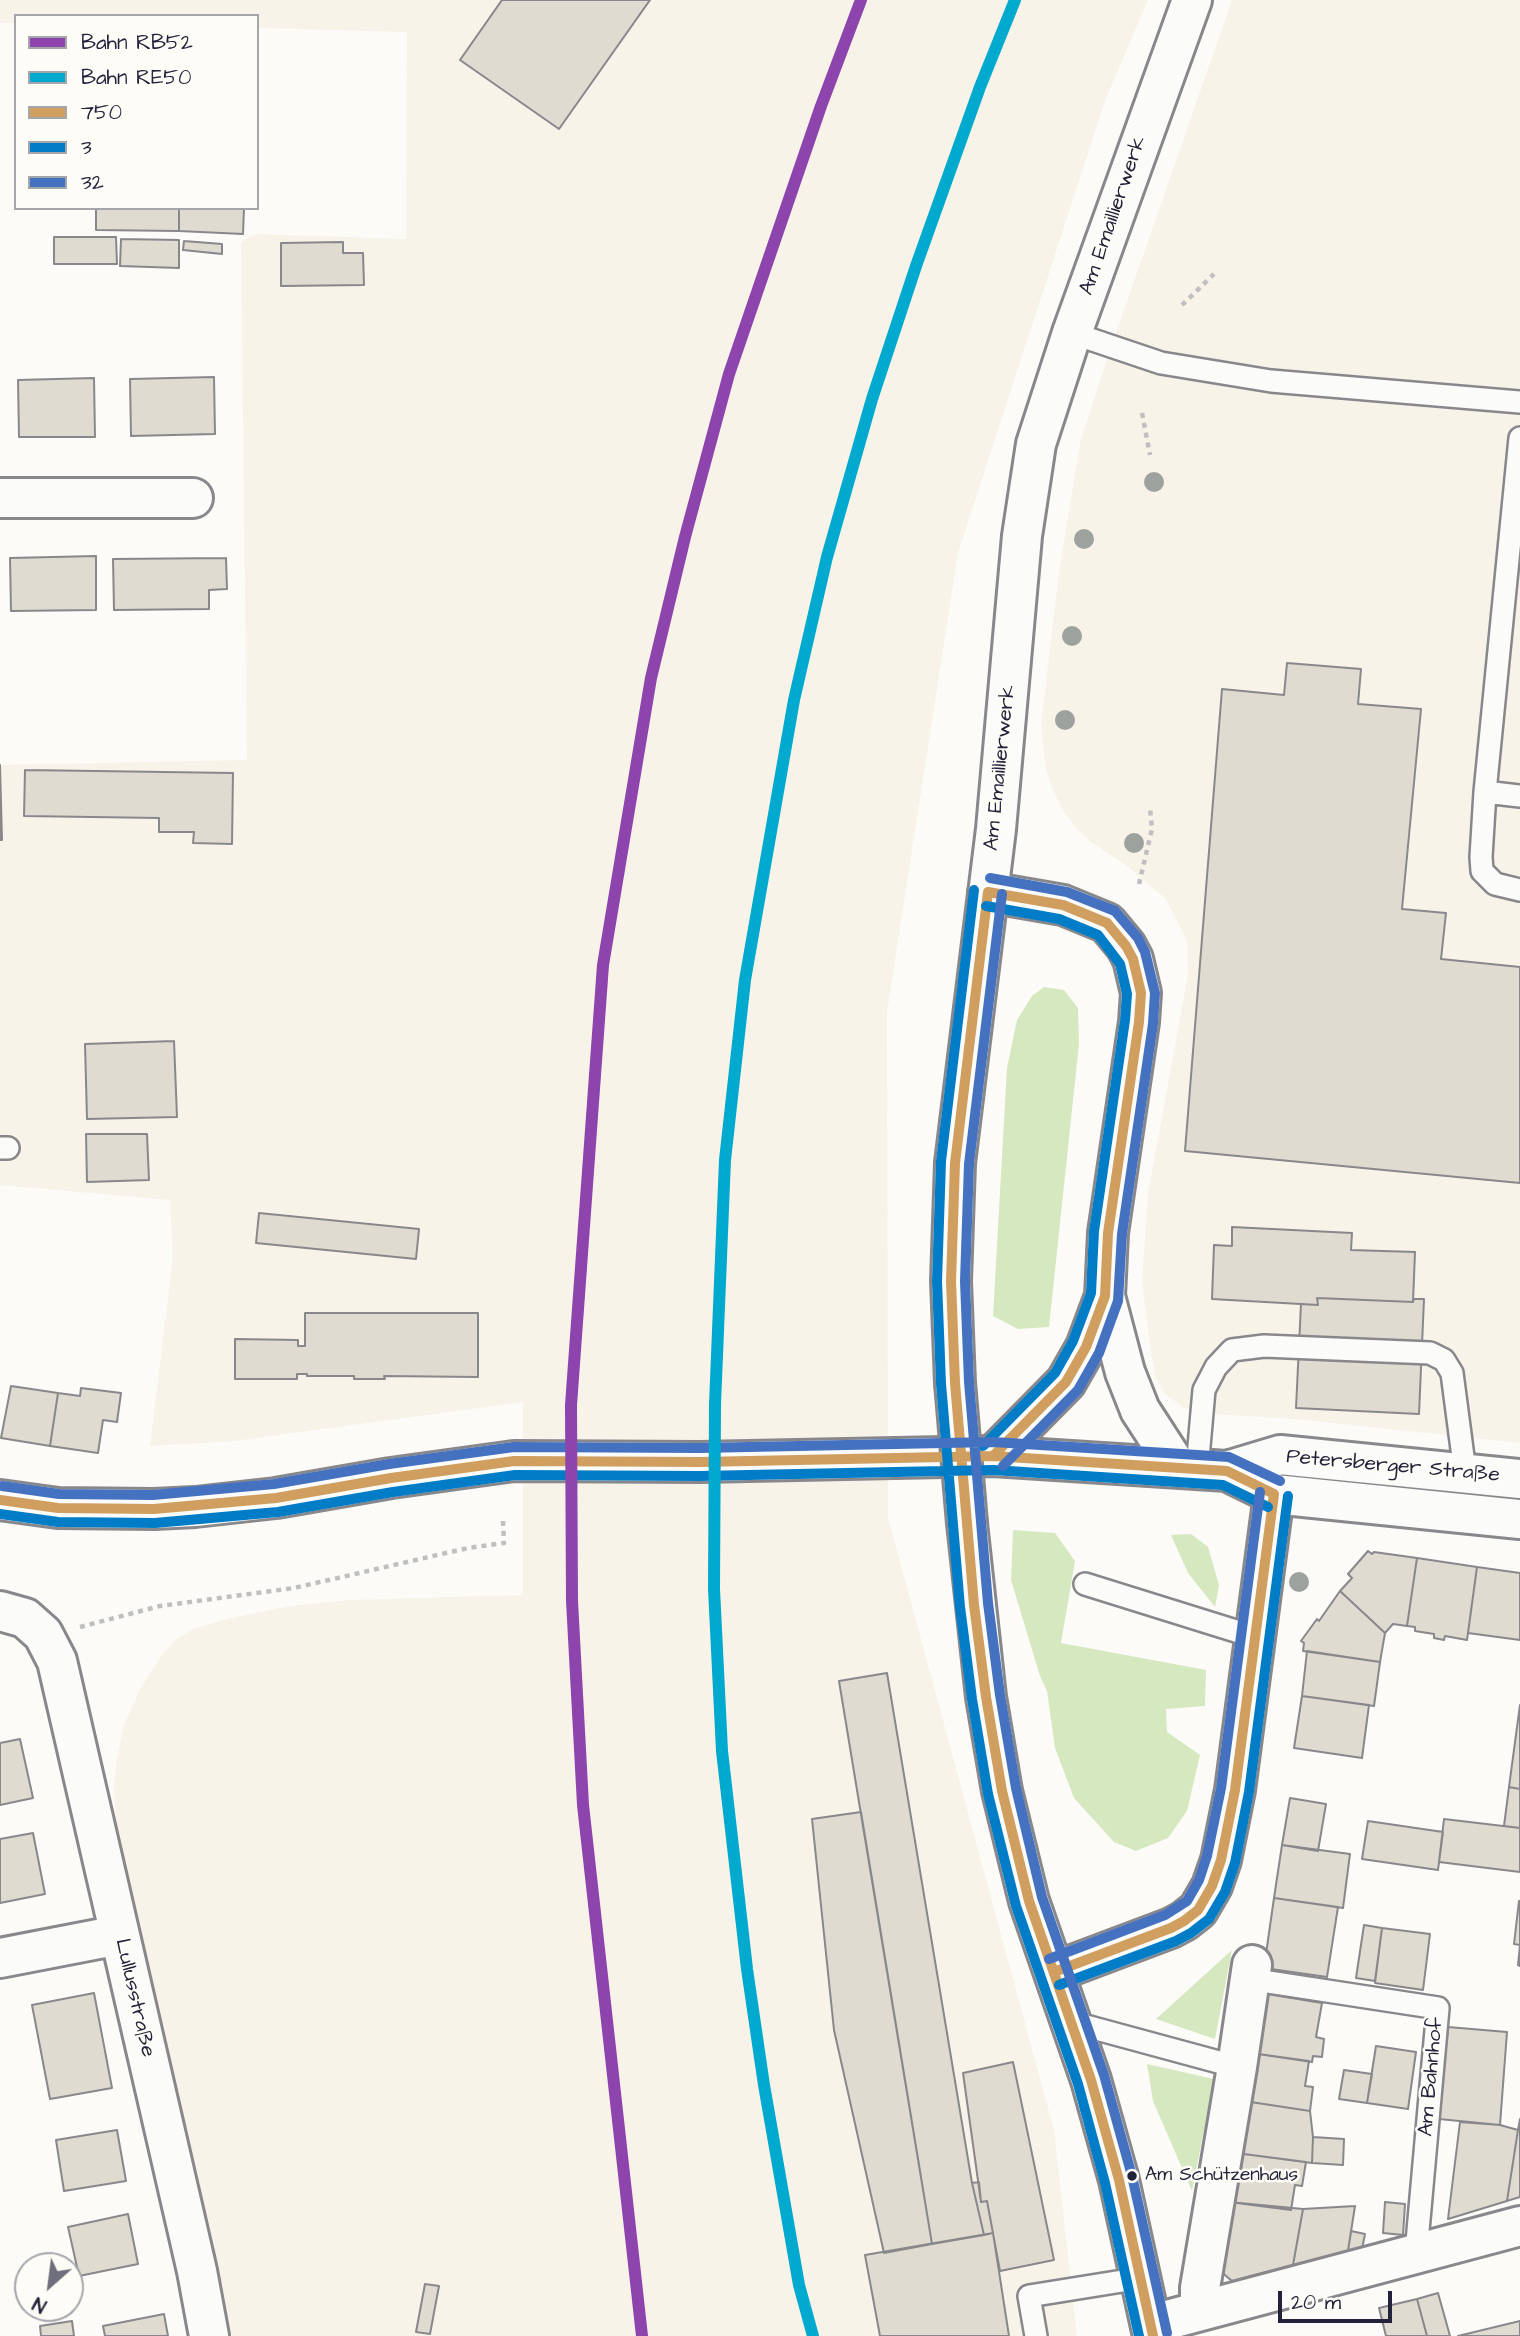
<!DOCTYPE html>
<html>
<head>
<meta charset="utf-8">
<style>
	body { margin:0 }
	#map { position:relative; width:1520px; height:2336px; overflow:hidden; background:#fcfbf8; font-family:"Architects Daughter",sans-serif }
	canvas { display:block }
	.legend { position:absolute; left:14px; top:14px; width:245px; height:196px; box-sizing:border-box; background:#fdfcf7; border:2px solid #a5a5ac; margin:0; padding:9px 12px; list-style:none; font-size:21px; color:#22223b }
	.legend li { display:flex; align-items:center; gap:14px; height:35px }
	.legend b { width:35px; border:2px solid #a5a5ac }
	.north { position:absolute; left:14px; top:2252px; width:70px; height:70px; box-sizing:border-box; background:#fdfcf7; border:2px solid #a5a5ac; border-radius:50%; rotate:208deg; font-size:19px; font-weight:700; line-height:28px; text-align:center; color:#22223b }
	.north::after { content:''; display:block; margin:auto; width:24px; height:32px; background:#6e6e7d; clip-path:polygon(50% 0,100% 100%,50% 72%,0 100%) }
	.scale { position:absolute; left:1278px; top:2291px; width:114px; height:32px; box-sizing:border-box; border:4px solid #22223b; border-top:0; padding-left:9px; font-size:21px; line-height:24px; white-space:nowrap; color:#22223b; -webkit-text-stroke:5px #fdfcf7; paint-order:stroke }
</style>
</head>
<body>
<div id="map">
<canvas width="1520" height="2336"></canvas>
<ul class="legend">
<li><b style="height:9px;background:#8e44ad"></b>Bahn RB52</li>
<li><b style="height:9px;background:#00a9ce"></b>Bahn RE50</li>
<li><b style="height:9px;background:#d09f5f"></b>750</li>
<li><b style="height:9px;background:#007dc6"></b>3</li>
<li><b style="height:9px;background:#4472c1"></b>32</li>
</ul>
<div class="north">N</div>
<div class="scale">20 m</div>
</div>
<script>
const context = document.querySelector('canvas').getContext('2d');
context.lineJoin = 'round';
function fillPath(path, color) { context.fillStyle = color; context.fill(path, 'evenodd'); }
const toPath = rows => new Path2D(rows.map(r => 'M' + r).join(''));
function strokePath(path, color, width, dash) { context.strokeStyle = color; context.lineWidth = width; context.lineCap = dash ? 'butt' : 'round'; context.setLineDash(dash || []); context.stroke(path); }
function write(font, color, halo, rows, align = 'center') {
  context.font = font + ' "Architects Daughter",sans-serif'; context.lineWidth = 5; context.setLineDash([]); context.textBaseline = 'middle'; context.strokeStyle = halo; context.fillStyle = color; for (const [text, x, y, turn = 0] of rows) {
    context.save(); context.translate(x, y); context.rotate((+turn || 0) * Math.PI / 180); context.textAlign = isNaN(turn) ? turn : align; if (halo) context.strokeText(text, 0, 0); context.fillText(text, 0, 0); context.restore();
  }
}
fillPath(toPath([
	[0,0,1148,0,1105,101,958,553,887,1012,888,1517,1054,2130,1077,2336,229,2336,116,1825,114,1785,117,1758,124,1725,140,1689,162,1655,175,1640,193,1629,231,1618,290,1606,350,1600,523,1595,523,1402,234,1441,150,1446,173,1257,170,1200,0,1185,0,765,247,760,241,242,255,234,406,239,407,32,257,28,257,16,16,16,16,23,0,23],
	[1232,0,1520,0,1520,1443,1295,1419,1213,1414,1184,1408,1164,1393,1155,1375,1151,1352,1142,1282,1148,1193,1188,975,1187,940,1165,898,1123,863,1091,842,1076,828,1064,812,1054,793,1046,769,1041,725,1059,572,1081,439,1109,353]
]), '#f8f3e8');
fillPath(toPath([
	[1044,987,1064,990,1078,1008,1079,1044,1049,1327,1018,1329,993,1316,1007,1068,1017,1020,1032,996],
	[1013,1530,1055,1533,1075,1561,1061,1643,1206,1670,1205,1706,1166,1709,1167,1732,1200,1755,1187,1811,1168,1838,1136,1851,1114,1842,1074,1798,1055,1748,1047,1691,1040,1676,1011,1580],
	[1191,1534,1208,1547,1219,1585,1215,1607,1188,1573,1171,1535],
	[1232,1950,1215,2039,1156,2019],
	[1147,2064,1214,2079,1192,2191,1153,2101]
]), '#d6e8c0');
const building = toPath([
	[502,0,650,0,559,129,460,60,502,0],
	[96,208,179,208,179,231,96,230,96,208],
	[179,208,244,208,243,234,179,231,179,208],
	[54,237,116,237,117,264,54,264,54,237],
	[121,239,179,240,179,268,120,266,121,239],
	[184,241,222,244,222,254,183,250,184,241],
	[343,242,343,253,363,253,364,285,281,286,281,243,343,242],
	[214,377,215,434,131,436,130,379,214,377],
	[94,378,95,437,19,437,18,380,94,378],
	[96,556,96,610,11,611,10,558,96,556],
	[226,558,227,589,209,590,209,609,114,610,113,559,226,558],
	[1287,663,1361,669,1358,704,1421,709,1402,909,1446,913,1441,959,1520,967,1520,1183,1185,1151,1222,689,1284,695,1287,663],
	[0,765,2,840,0,840,0,765],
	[25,770,233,773,232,844,193,843,194,832,159,832,159,818,24,816,25,770],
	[174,1041,177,1117,87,1119,85,1044,174,1041],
	[86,1134,147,1134,149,1180,87,1182,86,1134],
	[259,1213,419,1229,416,1259,256,1243,259,1213],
	[1232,1227,1352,1233,1351,1250,1415,1252,1413,1302,1317,1298,1318,1305,1212,1299,1214,1245,1232,1246,1232,1227],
	[1317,1298,1413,1302,1414,1299,1424,1299,1419,1414,1296,1408,1301,1304,1318,1305,1317,1298],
	[305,1313,478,1313,478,1377,384,1376,385,1379,354,1379,354,1376,307,1376,307,1374,297,1374,297,1379,235,1379,235,1339,298,1340,298,1346,305,1346,305,1313],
	[11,1386,58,1393,50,1446,1,1438,11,1386],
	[81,1388,121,1393,117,1422,103,1420,98,1453,50,1446,58,1393,80,1396,81,1388],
	[1368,1551,1372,1554,1374,1552,1417,1558,1407,1626,1393,1624,1385,1633,1340,1591,1352,1578,1348,1574,1368,1551],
	[1417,1558,1477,1567,1467,1640,1445,1636,1444,1640,1434,1638,1434,1634,1415,1631,1415,1627,1407,1626,1417,1558],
	[1477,1567,1520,1573,1520,1640,1468,1633,1477,1567],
	[1340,1591,1385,1633,1380,1662,1303,1651,1304,1643,1301,1641,1317,1619,1319,1621,1340,1591],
	[1307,1651,1380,1662,1374,1706,1302,1696,1307,1651],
	[887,1673,972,2183,984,2235,932,2244,839,1681,887,1673],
	[1302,1696,1369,1705,1362,1758,1294,1748,1302,1696],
	[1520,1705,1520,1789,1509,1787,1520,1705],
	[20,1739,33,1798,0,1805,0,1743,20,1739],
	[1509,1787,1520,1789,1520,1828,1504,1826,1509,1787],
	[1290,1798,1326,1804,1318,1851,1282,1845,1290,1798],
	[861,1812,932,2244,884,2253,834,2030,812,1819,861,1812],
	[1444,1819,1520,1828,1520,1872,1439,1862,1444,1819],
	[1368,1821,1443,1832,1438,1870,1362,1859,1368,1821],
	[33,1833,45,1894,0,1903,0,1839,33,1833],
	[1282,1845,1350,1854,1343,1908,1274,1898,1282,1845],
	[1274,1898,1338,1907,1327,1977,1264,1968,1274,1898],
	[1519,1901,1520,1901,1520,1966,1518,1965,1520,1945,1514,1944,1519,1901],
	[1364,1925,1382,1928,1375,1981,1356,1978,1364,1925],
	[1382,1928,1430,1934,1423,1990,1375,1983,1382,1928],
	[94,1993,112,2088,50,2099,32,2005,94,1993],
	[1261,1993,1322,2003,1316,2037,1324,2039,1322,2057,1313,2056,1312,2062,1251,2053,1261,1993],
	[1448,2027,1507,2032,1500,2125,1439,2119,1448,2027],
	[1376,2046,1416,2052,1408,2109,1367,2103,1376,2046],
	[1251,2053,1309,2061,1305,2086,1313,2087,1310,2111,1244,2101,1251,2053],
	[1013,2062,1054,2260,1000,2271,987,2201,981,2202,963,2073,1013,2062],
	[1344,2070,1372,2074,1367,2103,1339,2099,1344,2070],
	[1244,2101,1310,2111,1313,2137,1312,2163,1236,2153,1244,2101],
	[1520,2119,1520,2197,1507,2201,1518,2130,1520,2119],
	[1460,2122,1500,2125,1518,2130,1507,2201,1448,2219,1460,2122],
	[117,2130,126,2181,64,2191,56,2140,117,2130],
	[1313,2137,1344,2139,1343,2165,1312,2163,1313,2137],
	[1236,2153,1306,2162,1302,2186,1295,2185,1291,2210,1229,2202,1236,2153],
	[979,2182,981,2202,987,2201,993,2233,984,2235,972,2183,979,2182],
	[1229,2202,1303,2209,1293,2265,1232,2281,1219,2270,1229,2202],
	[1385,2202,1405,2204,1403,2235,1383,2233,1385,2202],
	[1355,2206,1348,2251,1293,2265,1303,2209,1355,2206],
	[128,2214,138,2264,79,2276,68,2227,128,2214],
	[1351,2231,1365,2234,1362,2249,1348,2251,1351,2231],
	[993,2233,1009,2336,880,2336,865,2255,993,2233],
	[425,2284,439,2286,430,2334,416,2332,425,2284],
	[1438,2293,1450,2336,1427,2336,1417,2299,1438,2293],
	[1417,2299,1427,2336,1386,2336,1379,2308,1417,2299],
	[164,2314,168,2336,105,2336,103,2326,164,2314],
	[72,2321,74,2336,41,2336,40,2326,72,2321],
	[1520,2321,1520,2336,1458,2336,1520,2321]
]);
fillPath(building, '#e0dbd0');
strokePath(building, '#88888c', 2);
const lane = toPath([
	[1072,333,1161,363,1271,381,1520,402],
	[1520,438,1485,792,1520,796],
	[1485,792,1481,857,1482,871,1495,884,1520,890],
	[0,1148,8,1148],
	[1197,1469,1204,1390,1216,1367,1232,1350,1264,1346,1430,1353,1444,1360,1452,1373,1465,1472],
	[1085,1584,1255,1637],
	[1249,1979,1438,2008,1416,2253],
	[1071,2022,1237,2067],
	[1036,2336,1029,2296,1141,2278]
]);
const street = toPath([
	[0,498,193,498],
	[0,1611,25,1618,43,1634,57,1661,197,2271,209,2336],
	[0,1958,119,1935],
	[1200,2310,1200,2288,1237,2067,1252,1965],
	[1152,2324,1520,2226]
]);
const secondary = toPath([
	[988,892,1063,905,1107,923,1126,946,1133,959,1141,993,1139,1022,1108,1233,1105,1296,1086,1347,1066,1382,993,1456],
	[1105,1296,1125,1372,1140,1410,1177,1467],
	[955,1383,951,1281,955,1163,996,829,1022,536,1036,444,1072,333,1192,0],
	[967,1523,986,1697,1002,1791,1029,1901,1091,2080,1119,2180,1153,2336],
	[1054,1972,1171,1928,1184,1921,1198,1910,1212,1886,1221,1860,1235,1790,1274,1494]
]);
const primary = toPath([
	[1227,1471,1274,1494,1520,1519],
	[0,1500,58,1508,154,1509,195,1507,276,1498,391,1478,514,1461,700,1462,993,1456,1227,1471,1280,1455,1520,1479]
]);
strokePath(lane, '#88888c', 26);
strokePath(street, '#88888c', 44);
strokePath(secondary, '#88888c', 44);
strokePath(primary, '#88888c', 44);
strokePath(toPath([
	[1182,305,1214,274],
	[1142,413,1150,455],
	[1139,884,1152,829,1150,808],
	[80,1627,160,1606,294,1588,468,1548,504,1543,503,1521]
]), '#bfbfc0', 4.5, [5, 5]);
strokePath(lane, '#fbfbf9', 21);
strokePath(street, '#fbfbf9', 38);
strokePath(secondary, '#fbfbf9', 38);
strokePath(primary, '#fbfbf9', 38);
const secondaryBridge = toPath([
	[955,1383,967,1523]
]);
strokePath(secondaryBridge, '#88888c', 44, []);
strokePath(secondaryBridge, '#fbfbf9', 38);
strokePath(toPath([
	[988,892,955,1163,951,1281,955,1383,974,1605,986,1697,1002,1791,1029,1901,1091,2080,1119,2180,1153,2336],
	[988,892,1063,905,1107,923,1126,946,1133,959,1141,993,1139,1022,1108,1233,1105,1296,1086,1347,1066,1382,993,1456],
	[0,1500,58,1508,154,1509,276,1498,391,1478,514,1461,700,1462,993,1456,1227,1471,1274,1494],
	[1054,1972,1171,1928,1184,1921,1198,1910,1212,1886,1221,1860,1235,1790,1274,1494]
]), '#d09f5f', 10);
strokePath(toPath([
	[974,890,941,1161,937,1281,941,1384,960,1607,972,1699,988,1794,1016,1906,1078,2084,1105,2183,1139,2336],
	[983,1446,1055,1373,1073,1341,1091,1293,1094,1231,1125,1020,1127,994,1120,964,1098,935,1059,919,986,906],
	[0,1514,58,1522,155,1523,278,1512,393,1492,515,1475,700,1476,993,1470,1223,1485,1268,1507],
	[1059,1985,1176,1941,1191,1933,1209,1919,1225,1892,1235,1863,1249,1792,1288,1496]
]), '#007dc6', 10);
strokePath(toPath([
	[990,878,1067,892,1115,911,1138,938,1145,952,1155,993,1153,1024,1122,1234,1118,1301,1099,1353,1078,1390,1003,1466],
	[1002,894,969,1164,965,1281,969,1382,988,1603,1000,1695,1016,1788,1042,1897,1104,2075,1132,2176,1167,2333],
	[2,1486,59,1494,153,1495,274,1484,389,1464,514,1447,700,1448,993,1442,1229,1457,1280,1481],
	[1049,1959,1165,1915,1187,1901,1199,1880,1207,1856,1221,1788,1260,1492]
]), '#4472c1', 10);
strokePath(toPath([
	[642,2336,583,1805,572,1601,571,1405,603,965,651,678,685,537,729,374,821,106,861,0]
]), '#8e44ad', 12);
strokePath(toPath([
	[813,2336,799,2285,764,2085,747,1969,722,1751,714,1589,715,1404,725,1160,745,980,794,700,827,557,872,399,916,266,980,87,1015,0]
]), '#00a9ce', 12);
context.fillStyle = '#9da29e';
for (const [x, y] of [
	[1154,482],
	[1084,539],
	[1072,636],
	[1065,720],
	[1134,843],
	[1299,1582]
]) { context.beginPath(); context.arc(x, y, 10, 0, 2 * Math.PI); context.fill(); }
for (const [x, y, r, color] of [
	[1132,2176,6,"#22223b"]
]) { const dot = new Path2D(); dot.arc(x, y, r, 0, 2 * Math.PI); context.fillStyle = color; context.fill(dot); strokePath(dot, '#fdfcf7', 2.5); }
write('19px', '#22223b', '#fdfcf7', [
	["Am Schützenhaus",1145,2176]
], 'left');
write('21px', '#22223b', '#fdfcf7', [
	["Am Emaillierwerk",1114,216,-71],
	["Am Emaillierwerk",1001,768,-84],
	["Petersberger Straße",1393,1467,5],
	["Lullusstraße",134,1998,77],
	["Am Bahnhof",1432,2077,-85]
]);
</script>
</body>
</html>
